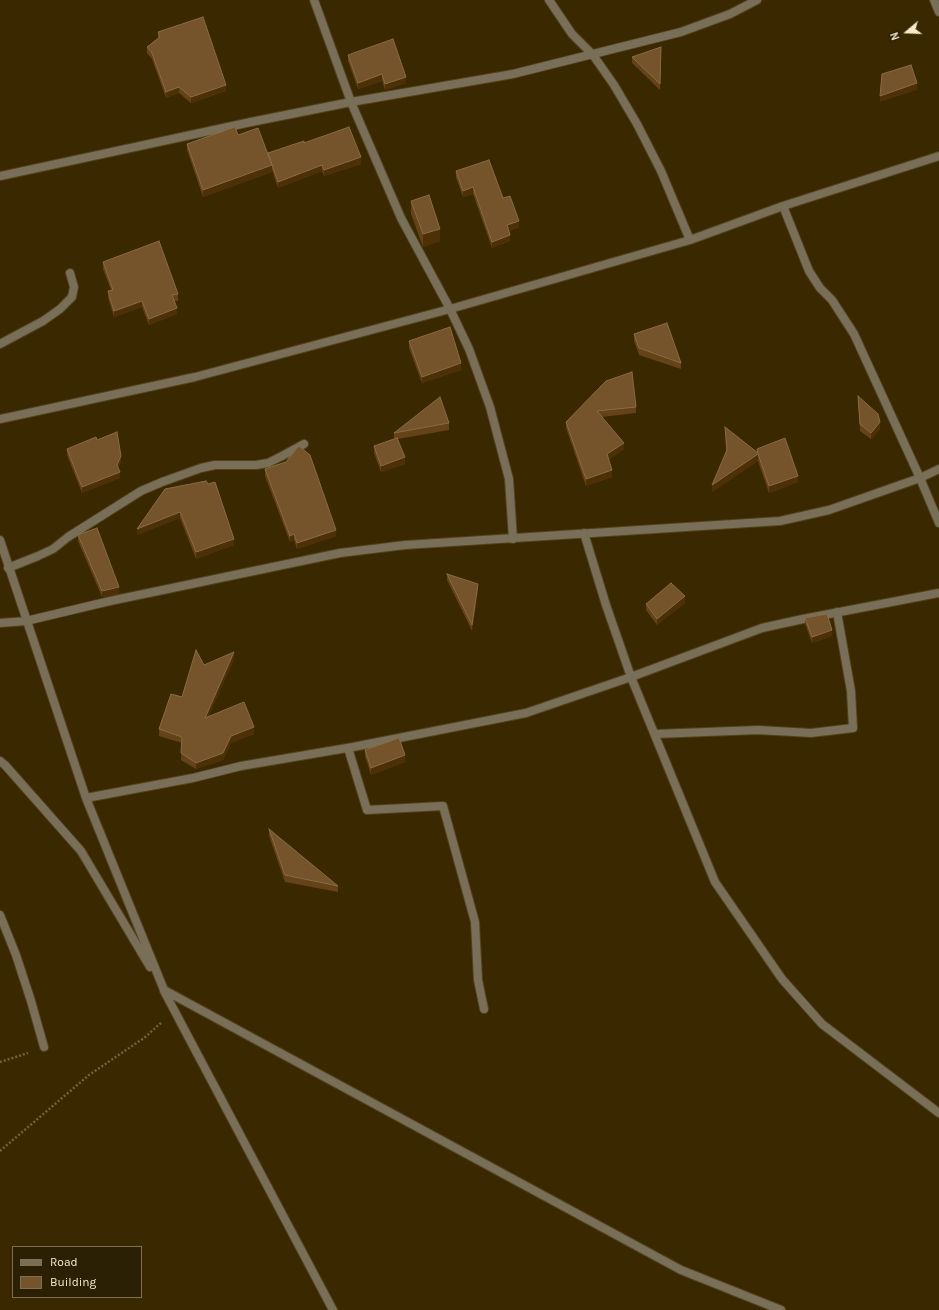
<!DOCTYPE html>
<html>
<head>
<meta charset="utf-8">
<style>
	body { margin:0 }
	#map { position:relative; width:939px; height:1310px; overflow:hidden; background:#392800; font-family:Karla,sans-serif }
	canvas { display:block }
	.legend { position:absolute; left:12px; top:1246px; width:130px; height:52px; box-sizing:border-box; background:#2c2004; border:1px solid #7d7055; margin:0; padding:5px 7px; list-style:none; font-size:12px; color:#f6e9ce }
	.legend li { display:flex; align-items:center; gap:8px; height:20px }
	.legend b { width:20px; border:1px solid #7d7055 }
	.north { position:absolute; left:887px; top:12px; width:40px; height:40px; -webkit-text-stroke:3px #2c2004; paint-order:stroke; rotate:251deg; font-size:11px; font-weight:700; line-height:16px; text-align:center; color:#f6e9ce }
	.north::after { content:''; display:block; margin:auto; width:14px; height:18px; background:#f6e9ce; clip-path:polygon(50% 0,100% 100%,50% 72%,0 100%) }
</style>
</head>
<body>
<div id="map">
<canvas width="939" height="1310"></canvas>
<ul class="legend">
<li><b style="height:5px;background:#796f59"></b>Road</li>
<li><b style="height:11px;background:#75542b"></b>Building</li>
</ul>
<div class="north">N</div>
</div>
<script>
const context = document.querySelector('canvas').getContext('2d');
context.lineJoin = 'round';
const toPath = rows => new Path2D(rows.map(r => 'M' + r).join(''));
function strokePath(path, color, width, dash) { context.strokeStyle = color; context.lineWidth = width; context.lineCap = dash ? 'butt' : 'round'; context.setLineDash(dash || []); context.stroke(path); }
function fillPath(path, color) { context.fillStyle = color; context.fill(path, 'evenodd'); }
const lane = toPath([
	[0,344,43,321,60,309,72,297,74,287,70,273],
	[8,568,38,556,53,549,68,537,141,491,162,482,201,468,215,465,256,465,268,463,282,456,304,444],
	[655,734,758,730,811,733,853,728,851,691,837,612],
	[348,748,367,810,443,806,475,922,478,980,484,1009]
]);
const street = toPath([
	[314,0,351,102,401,218,450,309,469,349,490,407,509,479,513,539],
	[549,0,572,34,593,55,614,85,637,124,661,171,690,240],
	[934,0,939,12],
	[0,176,251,122,351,102,513,74,681,32,730,14,757,0],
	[783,206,809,271,820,288,832,300,854,334,920,478,939,523],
	[0,419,195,377,450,309,690,240,783,206,939,156],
	[584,533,606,605,631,677,715,882,782,979,822,1024,939,1113],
	[0,540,86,798,164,990,681,1270,781,1310],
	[0,623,26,621,110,601,340,553,405,545,780,521,829,510,920,478,939,469],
	[0,761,5,765,81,851,150,967],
	[86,798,193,778,241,766,353,747,526,713,631,677,762,628,803,619,939,593],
	[0,915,16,955,31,1001,44,1047],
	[164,991,333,1310]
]);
strokePath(lane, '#53431d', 10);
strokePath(street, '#53431d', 10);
strokePath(toPath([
	[0,1062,28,1053],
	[0,1151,89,1075,144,1038,162,1022]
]), '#72623e', 2.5, [2, 2]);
strokePath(lane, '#796f59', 8);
strokePath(street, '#796f59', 8);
fillPath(toPath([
	[158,32,226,91,191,103,179,93,166,98,152,59,147,53,147,47,158,38],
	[661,47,660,90,632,63,632,57],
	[348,55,406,83,385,90,382,81,358,89,348,61],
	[238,135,268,155,268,153,304,143,361,164,324,176,322,171,278,188,272,170,272,172,203,197,187,150,187,144],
	[456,171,503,198,519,227,509,231,510,241,492,248,473,194,463,197,456,178],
	[411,201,440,241,423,247,411,214],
	[103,262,178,294,178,301,174,301,177,314,149,325,142,307,114,317,108,298,108,291,111,290,103,269],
	[634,334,681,363,681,369,639,355,634,341],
	[409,341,461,370,422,383,409,348],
	[606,381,636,407,636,413,602,417,624,449,609,459,612,477,586,486,566,428,566,422],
	[858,396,880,429,871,439,860,431],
	[449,423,449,430,398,439,405,464,381,472,374,453,374,446,394,439,394,433],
	[725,427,757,452,757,449,798,482,769,493,758,461,712,492,726,451],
	[97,440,121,462,118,468,120,478,82,493,67,455,67,449],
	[265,469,336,536,297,549,294,540,290,542,265,476],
	[165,489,234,545,196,559,180,518,137,535],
	[78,535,119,594,102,597,78,541],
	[447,574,478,590,472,631,447,580],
	[685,603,657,625,646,610,646,604],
	[805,618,832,636,812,643,805,624],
	[234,659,208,717,254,734,231,743,223,760,196,769,181,760,182,743,159,736,159,729,204,665],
	[365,750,405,762,371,775,365,756],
	[269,829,338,886,338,892,285,882,269,836]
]), '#654218');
fillPath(toPath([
	[382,74,382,81,358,89,358,83],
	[406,77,406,83,385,90,385,84],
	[917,83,917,90,880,102,880,96],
	[226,85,226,91,191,103,191,97],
	[179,87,179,93,166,98,166,92],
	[361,157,361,164,324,176,324,170],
	[272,165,272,172,203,197,203,190],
	[322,165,322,171,278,188,278,182],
	[473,187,473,194,463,197,463,191],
	[519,221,519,227,507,231,507,225],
	[440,229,440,241,423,247,423,234],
	[510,235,510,241,492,248,492,242],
	[142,301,142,307,114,317,114,311],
	[177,308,177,314,149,325,149,319],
	[461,363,461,370,422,383,422,377],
	[880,422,880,429,871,439,871,433],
	[624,443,624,449,607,461,607,454],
	[758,454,758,461,712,492,712,485],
	[121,456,121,462,117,471,117,465],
	[405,457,405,464,381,472,381,466],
	[612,470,612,477,586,486,586,479],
	[120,472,120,478,82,493,82,487],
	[798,476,798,482,769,493,769,486],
	[180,512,180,518,137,535,137,529],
	[336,530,336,536,297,549,297,543],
	[294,534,294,540,290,542,290,536],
	[234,539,234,545,196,559,196,552],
	[478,584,478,590,472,631,472,625],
	[119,587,119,594,102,597,102,591],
	[685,596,685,603,657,625,657,619],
	[832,630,832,636,812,643,812,637],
	[234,652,234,659,205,725,205,718],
	[254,727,254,734,231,743,223,760,196,769,196,763,231,736],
	[405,755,405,762,371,775,371,768]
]), '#4d3006');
const building = toPath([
	[203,17,226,85,191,97,179,87,166,92,152,53,147,47,160,37,158,32,203,17],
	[393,39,406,77,385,84,382,74,358,83,348,55,393,39],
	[661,47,660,84,632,57,661,47],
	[911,65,917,83,880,96,882,74,911,65],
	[235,127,238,135,258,128,272,165,203,190,187,144,235,127],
	[349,127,361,157,324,170,322,165,278,182,268,153,304,141,304,143,349,127],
	[489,160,503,198,510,196,519,221,507,225,510,235,492,242,473,187,463,191,456,171,489,160],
	[429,195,440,229,423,234,411,201,429,195],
	[159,241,178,294,172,295,177,308,149,319,142,301,114,311,108,291,113,290,103,262,159,241],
	[667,323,681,363,639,348,634,334,667,323],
	[450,327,461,363,422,377,409,341,450,327],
	[632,372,636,407,597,411,624,443,607,454,612,470,586,479,566,422,606,381,632,372],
	[858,396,878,414,880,422,871,433,860,424,858,396],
	[440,397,449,423,394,433,440,397],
	[725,427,758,453,757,449,785,438,798,476,769,486,758,454,712,485,727,450,725,427],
	[117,432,121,456,117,465,120,472,82,487,67,449,96,437,97,440,117,432],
	[397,438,405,457,381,466,374,446,397,438],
	[299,446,310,455,336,530,297,543,294,534,290,536,265,469,286,462,297,448,299,446],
	[206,481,208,484,215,482,234,539,196,552,180,512,137,529,165,489,206,481],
	[97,528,119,587,102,591,78,535,97,528],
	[447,574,478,584,472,625,447,574],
	[671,583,685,596,657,619,646,604,671,583],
	[827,614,832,630,812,637,805,618,827,614],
	[196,650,204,665,234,652,205,718,244,702,254,727,231,736,223,753,196,763,181,753,182,737,159,729,171,694,182,697,196,650],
	[399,738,405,755,371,768,365,750,399,738],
	[269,829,338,886,285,875,269,829]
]);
fillPath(building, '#75542b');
strokePath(building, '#896b45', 1);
</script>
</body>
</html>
